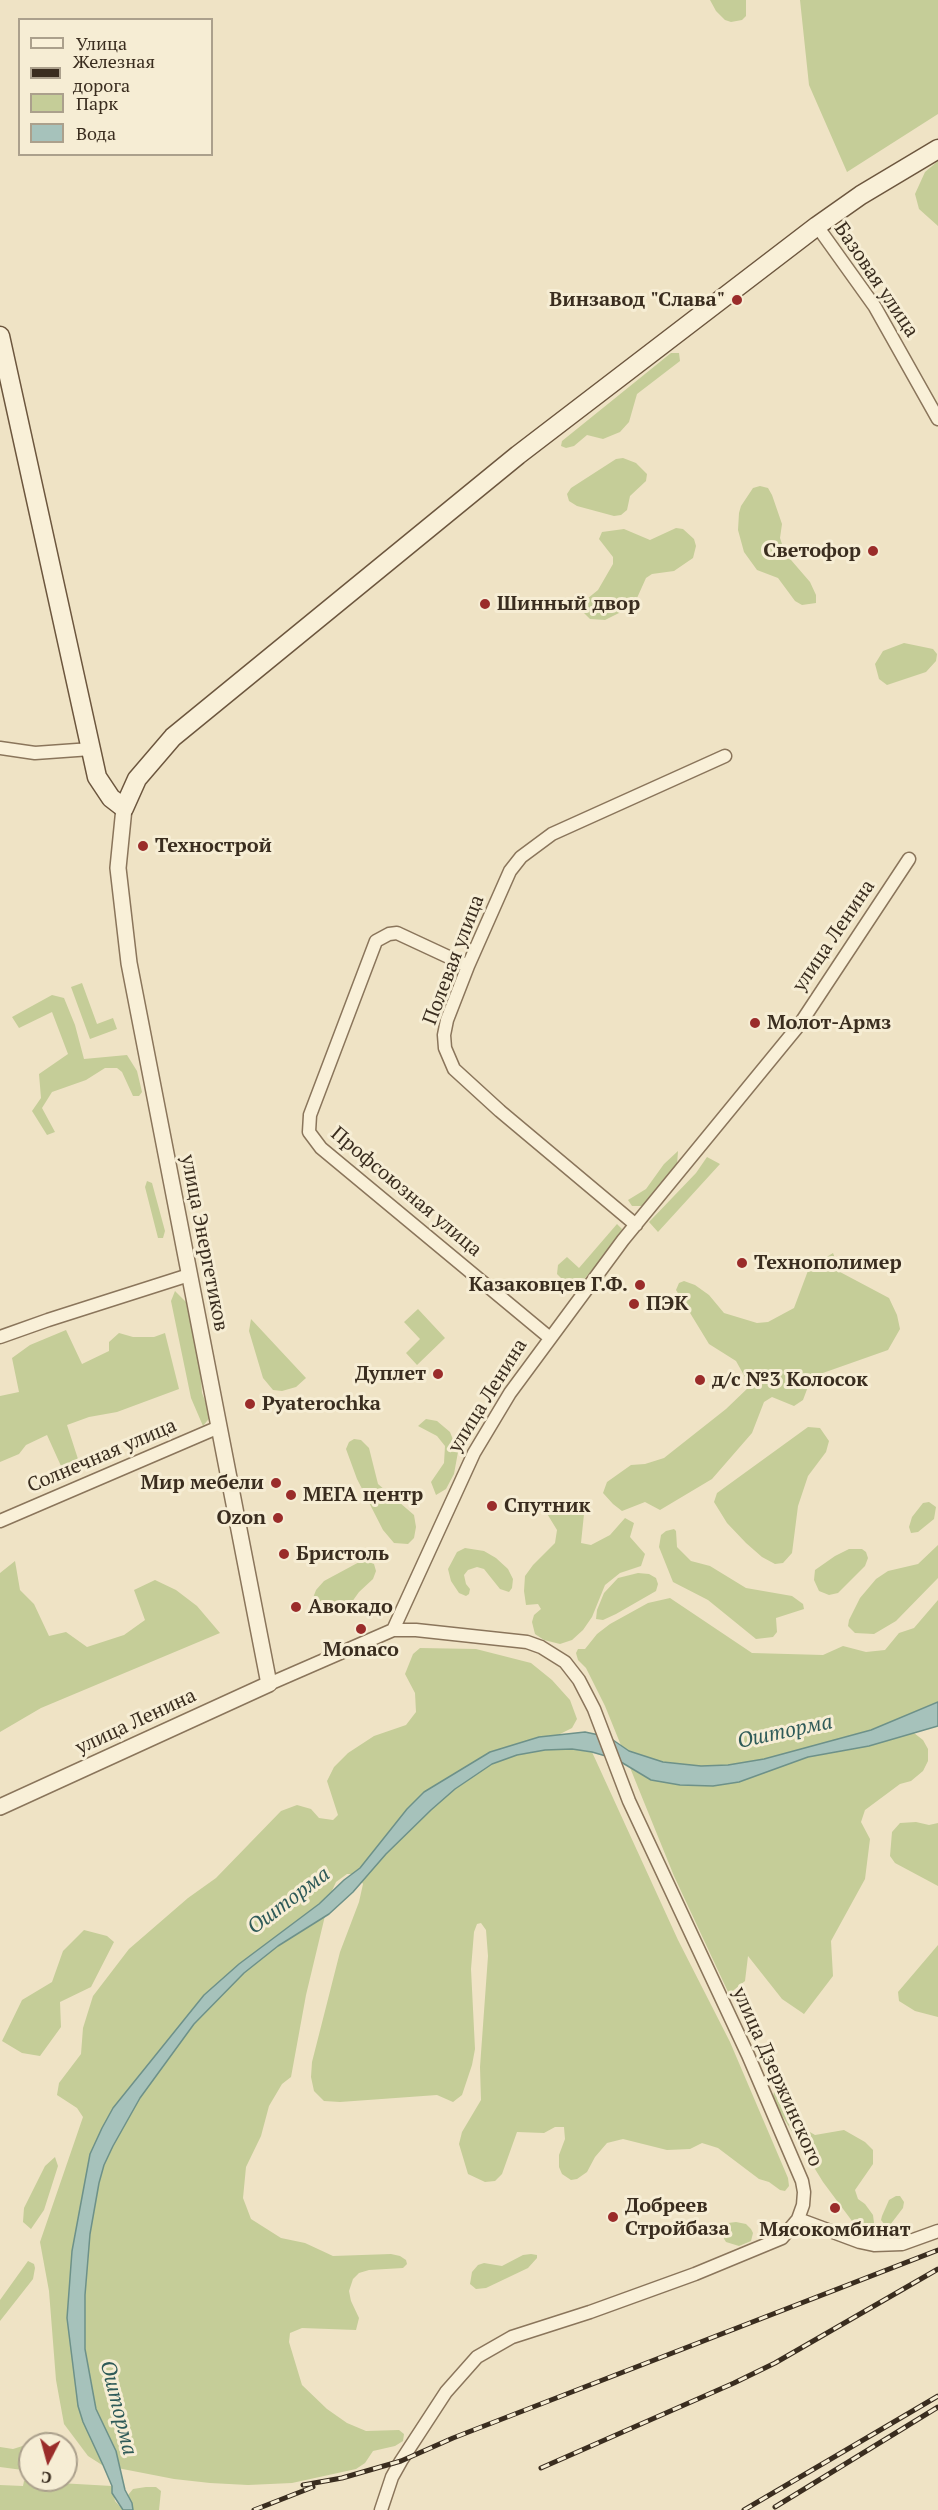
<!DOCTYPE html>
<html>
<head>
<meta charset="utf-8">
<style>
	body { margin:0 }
	#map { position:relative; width:938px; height:2510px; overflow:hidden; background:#efe3c5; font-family:"PT Serif",serif }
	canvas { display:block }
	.legend { position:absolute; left:18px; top:18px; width:195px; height:138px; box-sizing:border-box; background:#f6edd4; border:2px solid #aba08c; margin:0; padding:8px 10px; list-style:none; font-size:18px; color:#3a2d1f }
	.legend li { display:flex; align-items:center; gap:12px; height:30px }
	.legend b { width:30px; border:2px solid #aba08c }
	.north { position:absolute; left:18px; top:2432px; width:60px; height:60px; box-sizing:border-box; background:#f6edd4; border:2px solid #aba08c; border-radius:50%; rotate:186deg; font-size:16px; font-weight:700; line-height:24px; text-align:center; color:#3a2d1f }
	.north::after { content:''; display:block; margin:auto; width:21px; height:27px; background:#9a2c2a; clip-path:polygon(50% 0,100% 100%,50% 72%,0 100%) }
</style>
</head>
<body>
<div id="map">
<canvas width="938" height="2510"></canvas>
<ul class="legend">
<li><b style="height:8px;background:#f9f0d8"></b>Улица</li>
<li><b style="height:8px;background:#3a2d1f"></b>Железная дорога</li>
<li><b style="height:16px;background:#c5cd98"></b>Парк</li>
<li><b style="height:16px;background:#a6c2bb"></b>Вода</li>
</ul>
<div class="north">С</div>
</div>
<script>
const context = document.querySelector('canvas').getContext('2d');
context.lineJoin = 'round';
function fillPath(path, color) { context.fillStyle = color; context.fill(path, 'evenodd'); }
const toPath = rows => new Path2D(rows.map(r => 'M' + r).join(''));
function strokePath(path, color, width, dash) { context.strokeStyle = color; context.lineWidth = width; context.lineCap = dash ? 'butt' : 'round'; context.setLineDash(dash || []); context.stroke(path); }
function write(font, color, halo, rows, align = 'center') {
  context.font = font + ' "PT Serif",serif'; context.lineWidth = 6; context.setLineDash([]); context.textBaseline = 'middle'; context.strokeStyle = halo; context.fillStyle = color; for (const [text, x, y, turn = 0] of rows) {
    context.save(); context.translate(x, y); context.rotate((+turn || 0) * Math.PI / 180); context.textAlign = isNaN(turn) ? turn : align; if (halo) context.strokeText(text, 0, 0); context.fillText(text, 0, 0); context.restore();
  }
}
fillPath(toPath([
	[710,0,746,0,746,16,742,20,731,22,725,20,716,11],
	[800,0,938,0,938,114,847,172,809,85],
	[938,161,938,226,919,209,915,194,925,172],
	[671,353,679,353,680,361,637,394,629,422,620,432,603,439,587,435,574,446,566,448,561,446,562,441],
	[623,458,636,463,647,474,646,481,630,496,627,510,621,515,614,516,577,506,569,501,567,494,571,488,616,459],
	[760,486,768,488,772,495,782,524,780,538,785,553,810,582,816,595,816,603,802,605,795,601,778,578,757,570,744,552,738,530,739,513,741,506,753,488],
	[676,528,683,529,694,539,696,546,693,558,674,571,652,574,646,578,637,598,625,610,605,620,590,619,582,611,582,603,598,590,613,564,613,557,599,539,602,532,624,529,650,540],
	[904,643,933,649,937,654,936,661,926,672,887,685,879,679,875,664,883,651],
	[82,983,97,1024,113,1018,117,1029,90,1039,71,987],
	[52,995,64,998,75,1025,84,1059,127,1055,137,1071,142,1092,139,1096,133,1096,122,1072,117,1068,105,1068,86,1080,52,1092,42,1108,55,1132,47,1135,32,1111,41,1098,39,1074,68,1054,52,1012,19,1028,12,1017],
	[678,1151,677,1165,643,1206,632,1206,628,1200,646,1189,664,1164],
	[707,1157,720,1164,658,1232,649,1222,696,1173],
	[147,1181,152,1183,165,1231,163,1238,158,1238,145,1187],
	[617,1224,622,1229,606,1254,579,1285,565,1282,557,1274,558,1265,567,1257,579,1268],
	[833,1253,840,1272,889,1298,897,1315,900,1329,888,1350,820,1374,809,1384,803,1400,794,1406,772,1397,764,1402,752,1433,712,1479,660,1510,645,1502,622,1511,613,1504,603,1493,607,1482,631,1465,645,1464,664,1458,726,1409,750,1386,736,1361,709,1344,676,1290,679,1283,684,1281,695,1285,709,1295,724,1313,757,1323,768,1322,794,1308,809,1268],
	[175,1291,186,1302,200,1364,202,1393,211,1416,203,1426,191,1398,171,1301],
	[418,1309,445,1338,417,1365,406,1353,420,1339,404,1322],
	[251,1319,306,1378,296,1387,282,1391,273,1390,263,1378,249,1331],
	[66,1330,82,1364,109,1351,109,1342,119,1333,133,1337,154,1337,165,1333,179,1389,117,1412,89,1417,67,1425,78,1459,61,1466,47,1435,26,1445,19,1454,0,1462,0,1396,19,1392,12,1358,30,1345],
	[426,1419,437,1421,450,1432,458,1452,454,1474,446,1489,436,1495,431,1482,444,1463,445,1446,437,1436,418,1426],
	[808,1427,820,1428,829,1441,826,1452,808,1476,798,1506,792,1553,783,1563,775,1564,762,1557,746,1543,727,1523,714,1502,717,1493],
	[354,1439,361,1440,369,1448,378,1484,414,1515,416,1527,414,1538,408,1544,394,1543,383,1530,357,1479,346,1449,349,1442],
	[553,1499,568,1504,584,1514,581,1543,591,1545,610,1535,625,1518,634,1523,630,1537,645,1554,641,1566,620,1573,605,1585,592,1617,583,1630,572,1640,560,1644,544,1640,535,1634,532,1622,534,1615,541,1609,538,1604,526,1605,524,1591,525,1576,533,1565,555,1543,557,1530,546,1512,546,1505],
	[929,1502,936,1507,934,1519,918,1532,911,1533,909,1527,912,1517,923,1503],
	[674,1529,676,1531,677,1547,691,1561,710,1566,746,1588,792,1596,803,1604,804,1609,776,1618,777,1632,773,1637,756,1639,708,1600,673,1582,659,1547,661,1535,666,1531],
	[938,1545,938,1578,896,1621,874,1634,855,1633,848,1626,849,1620,860,1598,876,1579,888,1571,918,1564],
	[465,1548,484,1551,496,1558,508,1569,513,1579,512,1588,509,1592,500,1589,484,1569,477,1567,468,1570,464,1575,466,1584,470,1589,469,1594,466,1596,459,1593,451,1581,448,1569,457,1552],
	[849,1549,862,1549,866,1552,868,1558,865,1566,838,1593,829,1595,819,1591,814,1580,815,1570,835,1556],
	[363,1560,374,1564,376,1571,373,1579,359,1592,349,1606,337,1614,320,1611,315,1607,313,1598,316,1590,324,1581],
	[15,1561,20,1590,34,1604,49,1636,66,1632,87,1647,124,1635,145,1620,134,1590,155,1580,176,1590,197,1606,220,1633,41,1708,0,1732,0,1573],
	[638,1573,649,1574,656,1578,658,1584,656,1591,616,1614,603,1620,596,1619,597,1610,604,1593,618,1578],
	[670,1598,752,1653,823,1655,843,1646,866,1652,885,1650,899,1633,914,1628,938,1600,938,1702,901,1719,904,1732,914,1733,923,1740,928,1749,928,1761,923,1771,911,1781,900,1784,865,1810,861,1822,870,1839,865,1879,831,1941,833,1976,804,2014,782,1999,748,1956,745,1981,729,1994,674,1876,605,1706,586,1668,578,1660,576,1653,578,1649,585,1649,597,1634,610,1624,648,1603],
	[420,1648,476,1649,531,1663,552,1680,570,1700,577,1719,572,1728,558,1735,555,1741,571,1749,592,1752,678,1940,730,2042,788,2178,789,2186,785,2191,780,2190,769,2182,759,2179,718,2148,702,2143,690,2149,667,2150,623,2139,607,2143,595,2157,587,2172,577,2179,571,2180,562,2174,559,2167,559,2155,565,2139,564,2127,555,2127,544,2133,517,2132,502,2174,495,2181,485,2182,468,2174,459,2144,462,2132,481,2100,480,2067,488,1956,486,1930,481,1923,477,1924,474,1932,471,1969,475,2049,472,2065,462,2095,453,2102,437,2095,340,2102,324,2101,314,2091,311,2077,312,2062,340,1952,359,1902,363,1884,357,1874,347,1874,336,1882,330,1895,306,1995,291,2077,282,2084,269,2106,261,2136,246,2167,243,2198,251,2219,281,2238,305,2243,333,2256,391,2254,400,2256,406,2260,407,2264,403,2268,369,2270,359,2273,353,2279,349,2291,351,2301,359,2318,356,2330,302,2328,290,2333,289,2342,302,2385,327,2409,347,2423,366,2431,399,2430,404,2434,403,2441,395,2446,373,2451,365,2463,356,2469,292,2483,248,2485,210,2483,174,2479,102,2465,88,2456,64,2424,56,2380,49,2291,40,2242,83,2117,77,2108,57,2095,59,2083,81,2054,83,2028,93,1996,129,1949,188,1898,216,1878,281,1811,297,1805,311,1809,319,1818,333,1820,338,1815,327,1781,334,1767,348,1753,374,1736,406,1725,416,1712,415,1693,405,1674,413,1654],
	[916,1822,929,1825,938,1823,938,1886,895,1863,890,1856,892,1832,900,1823],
	[84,1930,107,1936,114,1942,91,1987,60,2002,61,2027,40,2056,22,2053,2,2041,22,2000,52,1982,63,1951],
	[938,1945,938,2017,915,2011,899,2001,898,1992],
	[776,2084,786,2086,793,2112,803,2128,815,2135,844,2130,865,2142,873,2150,873,2164,855,2190,858,2199,865,2204,873,2215,874,2223,869,2229,855,2225,823,2182,775,2104,773,2096],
	[55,2157,58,2166,44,2210,31,2229,23,2222,24,2208,45,2166],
	[896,2196,900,2196,904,2202,903,2208,890,2225,884,2224,881,2220,882,2216,889,2200],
	[736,2222,746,2224,751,2229,753,2233,751,2241,739,2246,726,2242,723,2237,722,2228,728,2223],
	[531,2254,537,2255,537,2258,528,2268,486,2288,476,2289,470,2284,472,2272,478,2265,484,2263,502,2266,523,2255],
	[28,2261,34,2264,35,2268,33,2279,0,2321,0,2300],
	[47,2432,58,2444,30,2444,30,2471,0,2467,0,2447,13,2449,29,2444,42,2433],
	[24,2481,112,2486,115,2501,123,2510,0,2510,0,2485,23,2486],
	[146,2487,156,2487,161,2491,159,2510,133,2510,128,2495,133,2489]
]), '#c5cd98');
const water = toPath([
	[938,1702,938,1726,869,1746,808,1757,739,1782,713,1786,680,1785,651,1780,616,1759,592,1752,572,1749,545,1750,517,1755,492,1764,455,1789,431,1810,386,1854,353,1892,329,1914,278,1946,244,1973,194,2024,140,2098,113,2146,104,2165,99,2183,90,2234,85,2295,85,2349,96,2409,116,2451,125,2490,132,2503,133,2510,123,2510,112,2493,112,2486,103,2465,83,2422,78,2406,67,2318,72,2251,90,2154,102,2128,113,2108,204,1995,239,1964,319,1904,344,1880,360,1868,407,1809,424,1792,490,1752,539,1737,585,1732,599,1735,613,1740,629,1751,663,1762,701,1766,728,1765,764,1759,871,1730,938,1702]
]);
fillPath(water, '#a6c2bb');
strokePath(water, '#6d9189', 1.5);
const minor = toPath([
	[817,226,875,307,938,419],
	[0,748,35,753,91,749],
	[468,966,397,933,389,934,376,941,310,1115,309,1132,321,1148,550,1338],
	[636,1225,500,1111,454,1069,445,1048,444,1035,447,1020,468,966,510,871,521,857,552,834,725,756],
	[0,1337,48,1320,189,1275],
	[0,1521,219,1427],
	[393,1630,474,1453,510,1393,623,1240,800,1024,909,859],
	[269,1684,393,1630,416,1630,527,1642,541,1647,565,1662,579,1680,594,1709,629,1801,748,2055,802,2181,804,2192,803,2205,798,2219,782,2238,695,2274,590,2312,512,2337,477,2357,446,2392,401,2461,392,2477,381,2510],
	[798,2219,860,2242,874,2245,902,2244,938,2231]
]);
const tertiary = toPath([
	[0,1807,269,1684,129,963,118,868,124,808]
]);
const secondary = toPath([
	[0,336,97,777,111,798,124,808,137,779,173,737,518,455,817,226,861,195,938,149]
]);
strokePath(minor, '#8a755b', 15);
strokePath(tertiary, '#8a755b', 18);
strokePath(secondary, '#6c563e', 21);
strokePath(minor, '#f9f0d8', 12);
strokePath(tertiary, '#f9f0d8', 15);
strokePath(secondary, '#f9f0d8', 18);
const rail = toPath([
	[541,2468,734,2383,775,2363,938,2269],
	[303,2485,342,2478,401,2461,453,2438,938,2250],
	[775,2507,938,2407],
	[254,2510,313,2487],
	[744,2510,938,2396]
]);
strokePath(rail, '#3a2d1f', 5);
strokePath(rail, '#f6edd4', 3, [9]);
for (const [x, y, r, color] of [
	[737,300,6,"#9a2c2a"],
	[873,551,6,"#9a2c2a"],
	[485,604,6,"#9a2c2a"],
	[143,846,6,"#9a2c2a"],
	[755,1023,6,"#9a2c2a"],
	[742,1263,6,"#9a2c2a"],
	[640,1285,6,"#9a2c2a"],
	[634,1304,6,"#9a2c2a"],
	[438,1374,6,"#9a2c2a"],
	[700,1380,6,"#9a2c2a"],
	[250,1404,6,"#9a2c2a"],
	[276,1483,6,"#9a2c2a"],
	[291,1495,6,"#9a2c2a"],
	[492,1506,6,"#9a2c2a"],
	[278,1518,6,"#9a2c2a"],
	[284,1554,6,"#9a2c2a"],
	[296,1607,6,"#9a2c2a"],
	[361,1629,6,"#9a2c2a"],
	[835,2208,6,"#9a2c2a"],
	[613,2217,6,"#9a2c2a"]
]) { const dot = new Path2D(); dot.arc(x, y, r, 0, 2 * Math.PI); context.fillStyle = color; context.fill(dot); strokePath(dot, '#f6edd4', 2); }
write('20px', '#3a2d1f', '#f6edd4', [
	["Базовая улица",876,280,56],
	["улица Ленина",834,936,-56],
	["Полевая улица",454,960,-69],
	["Профсоюзная улица",406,1192,40],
	["улица Энергетиков",204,1243,79],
	["улица Ленина",488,1396,-58],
	["Солнечная улица",102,1456,-23],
	["улица Ленина",136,1722,-25],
	["улица Дзержинского",777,2077,66]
]);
write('bold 20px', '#3a2d1f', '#f6edd4', [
	["Винзавод \"Слава\"",725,300,"right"],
	["Светофор",861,551,"right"],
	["Шинный двор",497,604],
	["Технострой",155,846],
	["Молот-Армз",767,1023],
	["Технополимер",754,1263],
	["Казаковцев Г.Ф.",628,1285,"right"],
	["ПЭК",646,1304],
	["Дуплет",426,1374,"right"],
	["д/с №3 Колосок",712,1380],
	["Pyaterochka",262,1404],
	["Мир мебели",264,1483,"right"],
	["МЕГА центр",303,1495],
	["Спутник",504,1506],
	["Ozon",266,1518,"right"],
	["Бристоль",296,1554],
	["Авокадо",308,1607],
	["Monaco",361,1650,"center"],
	["Добреев",625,2206],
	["Стройбаза",625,2229],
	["Мясокомбинат",835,2230,"center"]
], 'left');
write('italic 21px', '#2e5a58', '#f6edd4', [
	["Ошторма",785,1732,-12],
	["Ошторма",289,1901,-37],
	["Ошторма",118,2408,76]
]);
</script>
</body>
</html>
